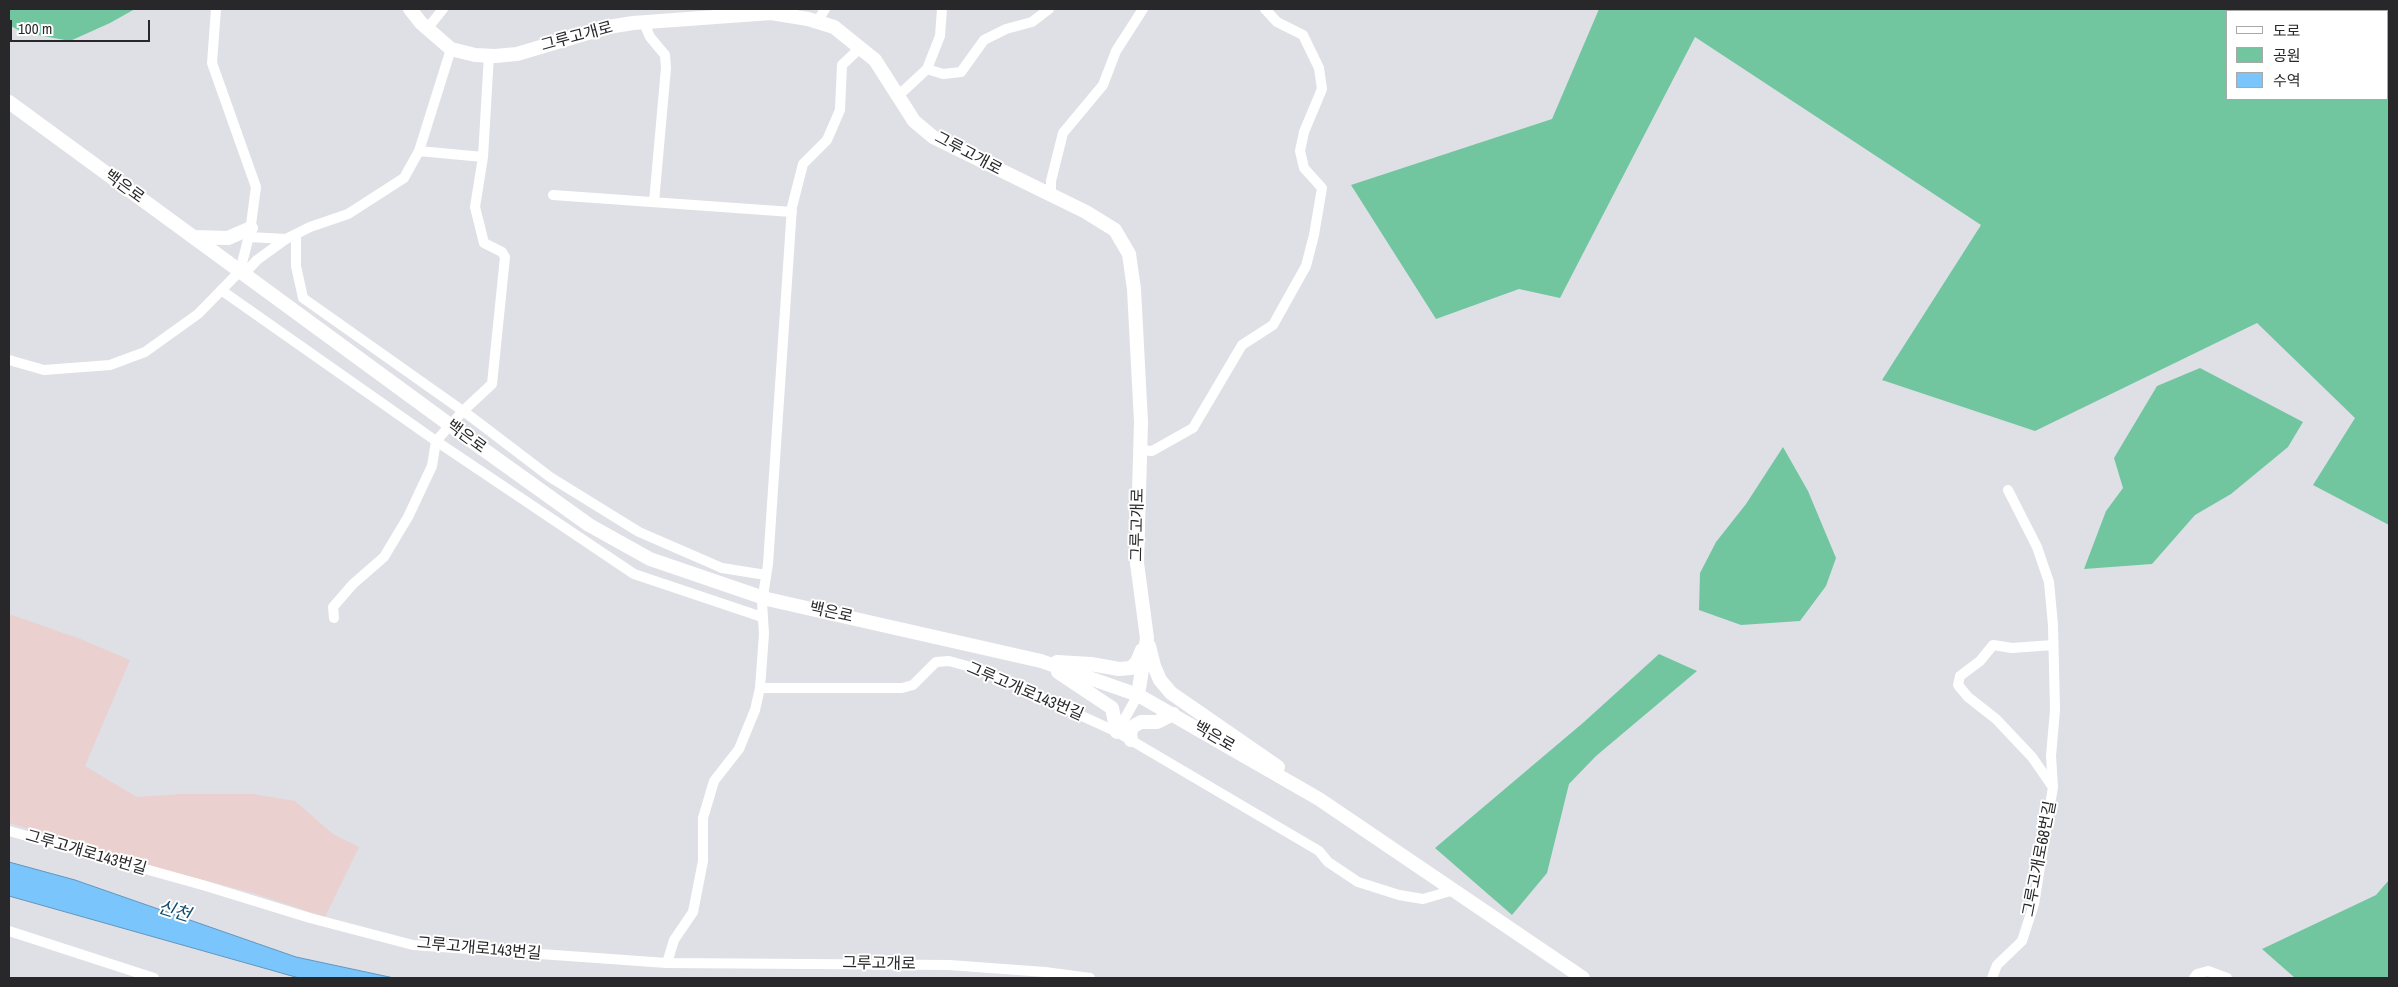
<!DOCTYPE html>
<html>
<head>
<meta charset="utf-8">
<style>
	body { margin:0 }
	#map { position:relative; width:2398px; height:987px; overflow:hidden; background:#dfe0e6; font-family:"Archivo Narrow","Noto Sans KR",sans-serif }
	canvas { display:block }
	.frame { position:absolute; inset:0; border:10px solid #28282a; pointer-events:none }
	.legend { position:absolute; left:2226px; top:10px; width:162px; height:90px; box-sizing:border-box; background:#fff; border:1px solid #a9a9aa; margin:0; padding:6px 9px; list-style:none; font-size:15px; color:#28282a }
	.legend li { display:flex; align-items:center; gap:10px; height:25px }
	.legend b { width:25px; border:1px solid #a9a9aa }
	.scale { position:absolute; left:10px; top:20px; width:140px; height:22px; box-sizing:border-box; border:2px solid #28282a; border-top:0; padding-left:6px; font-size:15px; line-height:18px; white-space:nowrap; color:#28282a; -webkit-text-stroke:4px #fff; paint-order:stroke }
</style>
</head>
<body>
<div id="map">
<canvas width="2398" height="987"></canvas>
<div class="frame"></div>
<ul class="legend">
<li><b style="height:6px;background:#fff"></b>도로</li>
<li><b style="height:14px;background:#71c6a0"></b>공원</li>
<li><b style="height:14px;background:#7ac5fb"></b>수역</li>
</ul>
<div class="scale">100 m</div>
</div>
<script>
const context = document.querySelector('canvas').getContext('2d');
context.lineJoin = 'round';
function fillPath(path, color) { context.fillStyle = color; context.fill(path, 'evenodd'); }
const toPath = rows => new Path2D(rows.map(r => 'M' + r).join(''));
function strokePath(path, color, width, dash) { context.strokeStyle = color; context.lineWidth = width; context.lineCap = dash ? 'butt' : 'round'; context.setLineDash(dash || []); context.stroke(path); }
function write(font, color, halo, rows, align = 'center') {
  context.font = font + ' "Archivo Narrow","Noto Sans KR",sans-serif'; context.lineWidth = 4; context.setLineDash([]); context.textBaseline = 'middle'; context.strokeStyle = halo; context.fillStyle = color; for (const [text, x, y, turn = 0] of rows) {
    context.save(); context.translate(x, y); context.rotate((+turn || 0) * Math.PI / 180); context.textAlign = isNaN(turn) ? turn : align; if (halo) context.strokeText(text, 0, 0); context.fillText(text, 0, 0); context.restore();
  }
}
fillPath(toPath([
	[9,614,78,638,130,660,85,766,137,797,179,794,253,794,295,801,333,834,359,847,325,917,253,893,168,871,9,823]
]), '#ead0ce');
fillPath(toPath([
	[9,9,135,9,110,23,70,41,22,32,9,25],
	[1599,9,2389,9,2389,525,2313,485,2355,418,2257,323,2035,431,1882,380,1981,225,1695,37,1560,298,1519,289,1436,319,1351,185,1552,119],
	[2387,11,2387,99,2227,99,2227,11],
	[2200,368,2303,422,2288,447,2231,494,2195,515,2152,564,2084,569,2106,511,2123,488,2114,458,2157,386],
	[1783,447,1808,491,1836,558,1826,586,1800,621,1741,625,1699,610,1700,573,1716,542,1746,504],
	[1659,654,1697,671,1596,756,1569,784,1547,873,1512,915,1435,848,1584,722],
	[2389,880,2389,978,2295,978,2262,949,2376,895]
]), '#71c6a0');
const water = toPath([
	[9,862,75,880,296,957,394,978,299,978,9,896,9,862]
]);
fillPath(water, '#7ac5fb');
strokePath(water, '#6196bc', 1);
strokePath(toPath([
	[817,22,825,9],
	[644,23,650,37,665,55,666,68,654,202],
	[427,29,443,9],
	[927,69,943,74,961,72,984,40,1006,29,1032,22,1049,9],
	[899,95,927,69,940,36,942,9],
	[419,151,483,157],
	[553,195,792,212],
	[1051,195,1051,181,1063,133,1103,85,1116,51,1143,9],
	[296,234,296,266,303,298,470,416,550,477,639,532,722,568,766,575],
	[249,237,286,239],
	[244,274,257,260,286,239,310,227,348,214,404,178,419,151,451,49],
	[221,290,436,441,634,574,762,617],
	[9,360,44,370,110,365,145,352,198,314,240,271,250,232,256,187,212,63,216,9],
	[1140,450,1152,451,1193,428,1242,345,1273,325,1306,266,1314,235,1322,188,1304,168,1300,151,1304,132,1322,89,1319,68,1303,35,1277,22,1265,9],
	[334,618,333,607,353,584,384,557,408,517,432,466,436,441,463,411,492,384,505,257,502,252,484,243,475,207,483,157,489,55],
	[760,688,902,688,913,685,936,662,949,661,981,670,1117,732,1319,851,1328,862,1358,882,1399,895,1423,899,1454,890],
	[1117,732,1138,695],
	[2052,786,2032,757,1996,719,1968,697,1958,685,1960,676,1980,661,1993,645,2012,648,2053,645],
	[9,831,206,886,310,918,413,945,667,963,949,965,1045,972,1090,978],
	[9,931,154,978],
	[667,963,674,940,693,912,703,861,703,818,714,781,739,749,755,710,760,688,764,634,762,602,768,564,792,207,803,164,827,140,840,110,842,65,860,48],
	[1992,978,1997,965,2022,941,2034,904,2053,787,2051,756,2055,710,2053,625,2049,582,2037,547,2008,490],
	[2194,978,2197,974,2208,971,2227,978]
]), '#fff', 10);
strokePath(toPath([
	[410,9,421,23,451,49,475,55,495,56,517,54,608,27,633,23,771,13,808,19,834,27,875,60,914,121,933,137,1086,212,1115,230,1129,254,1134,289,1141,422,1137,563,1147,638,1138,695],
	[9,102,469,439,589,525,650,559,767,599,1041,661,1138,695,1319,799,1583,978],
	[194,237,228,238,251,228],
	[1149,646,1154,666,1160,680,1171,693,1278,767],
	[1057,662,1091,664,1119,669,1131,668,1137,662,1142,650],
	[1058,672,1112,708,1117,732],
	[1131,740,1130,734,1132,727,1141,722,1157,722,1173,714]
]), '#fff', 14);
write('16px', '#28282a', '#fff', [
	["그루고개로",577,37,-15],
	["그루고개로",968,154,28],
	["백은로",124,187,36],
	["백은로",466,437,36],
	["그루고개로",1138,525,-89],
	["백은로",831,613,13],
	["그루고개로143번길",1025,692,23],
	["백은로",1214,737,30],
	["그루고개로143번길",86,853,16],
	["그루고개로68번길",2040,859,-79],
	["그루고개로143번길",479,949,5],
	["그루고개로",879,964,1]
]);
write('italic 18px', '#124c6f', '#fff', [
	["신천",174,912,17]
]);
</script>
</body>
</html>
